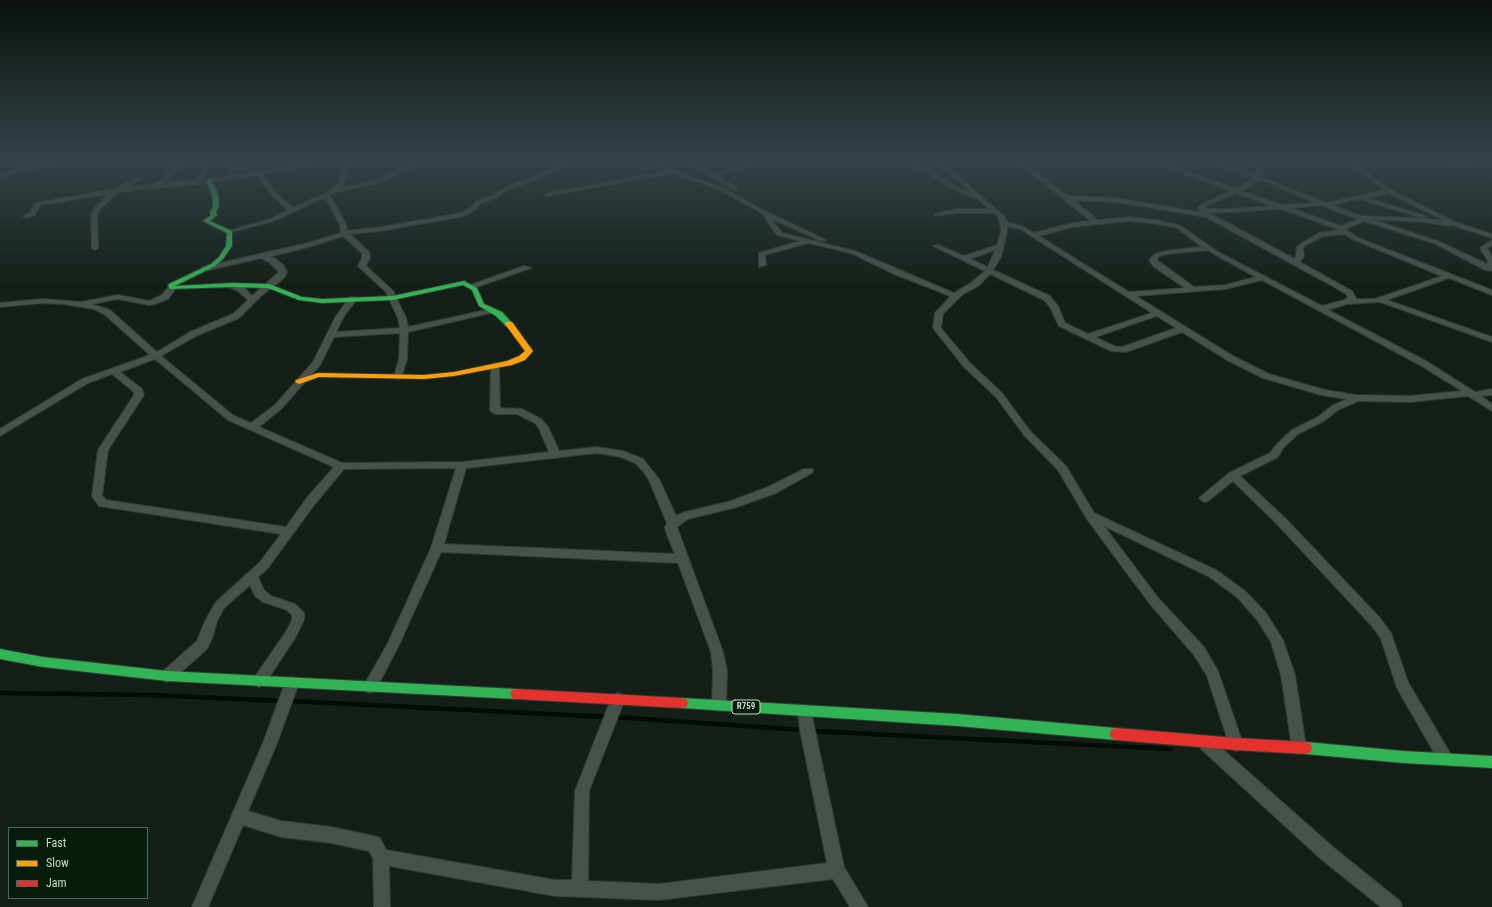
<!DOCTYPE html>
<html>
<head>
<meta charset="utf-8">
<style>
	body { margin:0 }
	#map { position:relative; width:1492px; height:907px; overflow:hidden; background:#142017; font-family:"Roboto Condensed",sans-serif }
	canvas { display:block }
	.legend { position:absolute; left:8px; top:827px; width:140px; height:72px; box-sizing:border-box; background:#061c0c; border:1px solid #546759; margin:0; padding:5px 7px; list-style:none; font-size:12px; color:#cad8cc }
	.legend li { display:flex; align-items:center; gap:8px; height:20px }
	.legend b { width:20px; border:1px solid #546759 }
</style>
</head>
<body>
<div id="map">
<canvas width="1492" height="907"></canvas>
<ul class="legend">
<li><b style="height:5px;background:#30b455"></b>Fast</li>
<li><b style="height:5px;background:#ff9f0a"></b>Slow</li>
<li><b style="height:5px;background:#e5322d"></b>Jam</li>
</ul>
</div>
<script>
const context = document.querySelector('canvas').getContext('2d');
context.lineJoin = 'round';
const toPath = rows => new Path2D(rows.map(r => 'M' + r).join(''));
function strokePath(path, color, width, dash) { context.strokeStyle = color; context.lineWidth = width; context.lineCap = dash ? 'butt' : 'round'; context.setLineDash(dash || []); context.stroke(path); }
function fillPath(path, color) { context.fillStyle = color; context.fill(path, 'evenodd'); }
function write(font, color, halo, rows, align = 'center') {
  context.font = font + ' "Roboto Condensed",sans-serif'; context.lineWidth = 3.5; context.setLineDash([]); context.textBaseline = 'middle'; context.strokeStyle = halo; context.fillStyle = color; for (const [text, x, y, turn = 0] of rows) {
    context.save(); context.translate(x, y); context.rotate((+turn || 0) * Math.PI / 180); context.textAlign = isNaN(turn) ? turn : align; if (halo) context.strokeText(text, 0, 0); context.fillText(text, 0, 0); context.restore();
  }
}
strokePath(toPath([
	[0,693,151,695,283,701],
	[290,701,608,717],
	[614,717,804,730],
	[811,731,1171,749]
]), '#020b04', 4.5);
const street = toPath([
	[0,161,10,161,30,165,68,161,202,161,207,163,209,167,203,180,318,161,328,161,325,163,262,174,275,192,293,208,332,190,338,183,344,163,342,161,348,161,350,163,344,184,341,188,377,180,418,161,425,161,424,162,381,182,336,192,328,196,331,198,337,207,346,225,347,231,381,227,461,213,472,207,476,201,492,196,506,187,537,176,557,165,572,161,580,161,579,162,561,167,541,178,510,189,496,198,480,203,476,209,465,216,381,231,350,234,369,252,370,258,366,266,393,291,406,318,408,327,491,309,495,311,491,313,408,332,407,359,402,376,398,379,394,376,399,359,400,333,334,337,320,365,281,409,259,427,342,463,462,462,549,452,539,428,535,423,517,414,495,414,490,411,491,366,495,363,499,366,500,408,522,409,541,419,548,427,559,451,597,447,623,451,643,459,659,479,676,516,685,512,731,501,768,487,804,469,812,469,813,471,812,473,776,493,737,507,688,519,677,527,723,652,727,671,726,705,724,709,719,711,714,709,712,705,713,671,711,652,678,563,441,552,399,645,375,691,370,693,365,691,363,687,388,643,431,548,456,468,344,469,314,505,268,568,258,577,264,590,271,596,295,604,304,613,304,620,295,638,264,685,259,687,254,685,252,681,287,630,292,620,292,615,287,610,263,602,255,596,250,585,224,608,217,621,213,636,207,649,172,680,167,682,162,680,160,676,162,672,197,641,205,621,216,602,260,562,281,534,99,506,92,496,98,450,134,395,134,392,112,374,88,383,0,436,0,429,82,379,150,355,104,314,94,309,63,304,42,303,0,307,0,303,42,299,81,302,118,295,149,301,162,295,169,286,175,286,176,288,168,299,155,304,149,305,118,299,92,304,110,310,157,352,190,332,233,314,248,300,238,291,229,287,229,283,235,283,244,287,252,296,279,272,270,263,261,258,205,271,201,269,202,267,308,243,341,233,340,225,327,200,323,198,274,221,228,233,228,231,270,219,288,210,271,194,257,175,209,183,118,192,100,209,97,215,98,248,95,250,92,248,91,215,95,207,109,194,40,205,35,215,26,218,23,216,30,213,35,203,114,189,138,177,141,179,140,180,127,187,154,184,164,178,174,165,62,165,29,169,0,178,0,174,24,166,0,161],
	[180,165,201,165,203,167,197,180,163,183,168,180,180,165],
	[343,236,362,253,362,258,358,266,386,292,398,318,400,328,336,332,344,316,357,299,353,297,350,297,336,316,313,362,275,405,251,423,234,416,161,356,196,336,239,318,261,296,284,278,287,272,283,265,276,259,269,257,312,246,343,236],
	[155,359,228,420,334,467,306,499,286,527,106,500,102,495,108,450,144,395,142,389,120,372,155,359],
	[597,453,621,457,635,463,643,471,649,480,667,523,665,527,666,532,675,554,444,544,466,468,597,453],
	[206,161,230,162,233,164,233,167,246,166,249,168,246,170,230,171,227,169,227,165,206,161],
	[646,161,653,161,688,176,724,188,761,209,826,240,821,241,772,219,782,233,855,251,954,293,972,282,985,271,933,246,938,245,964,256,997,245,1001,232,999,218,994,213,955,213,935,216,935,214,955,209,989,209,977,198,973,198,951,188,927,172,912,167,905,161,911,161,916,165,931,170,955,186,971,193,935,161,941,161,1004,216,1007,222,1024,227,1034,233,1072,223,1091,221,1015,161,1021,161,1068,196,1115,198,1199,212,1198,208,1202,204,1231,191,1152,162,1151,161,1158,161,1235,188,1239,187,1254,178,1204,161,1211,161,1255,175,1255,170,1246,161,1252,161,1261,170,1260,177,1327,203,1384,190,1347,161,1353,161,1391,190,1455,222,1492,234,1492,238,1452,225,1449,226,1422,222,1371,219,1440,242,1487,264,1488,261,1481,250,1481,247,1492,240,1492,245,1487,248,1492,256,1492,271,1485,270,1436,244,1364,221,1346,229,1356,237,1492,290,1492,295,1449,278,1387,300,1492,337,1492,342,1380,302,1347,304,1328,310,1426,361,1475,392,1492,389,1492,395,1481,396,1492,404,1492,411,1468,396,1410,402,1358,401,1338,410,1324,421,1298,434,1283,448,1278,457,1240,476,1285,518,1380,618,1391,633,1408,682,1450,753,1452,758,1450,763,1445,765,1440,763,1397,688,1381,639,1372,626,1277,524,1233,481,1208,501,1204,502,1199,498,1229,473,1270,453,1277,444,1292,430,1318,417,1332,406,1347,399,1321,395,1263,378,1227,360,1182,332,1126,352,1111,351,1059,326,1050,307,1044,300,990,274,978,286,962,295,943,314,941,328,944,332,970,363,1002,393,1030,431,1066,466,1094,513,1216,570,1245,591,1266,613,1283,640,1295,675,1306,747,1304,752,1299,754,1294,752,1292,747,1281,675,1271,642,1258,621,1237,597,1208,576,1104,526,1159,599,1204,647,1218,671,1243,744,1241,749,1236,751,1231,749,1229,744,1207,676,1194,655,1151,605,1123,568,1087,519,1058,470,1024,435,996,397,964,367,933,328,935,313,950,297,943,293,894,274,851,253,808,243,765,255,766,265,759,267,759,253,800,241,778,235,775,233,763,214,720,190,672,173,547,196,544,194,666,171,646,161],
	[1260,180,1269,183,1315,203,1282,205,1242,191,1260,180],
	[1236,193,1272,206,1232,209,1205,209,1206,206,1236,193],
	[1388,193,1445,221,1422,218,1361,216,1332,205,1359,199,1423,218,1426,216,1367,198,1388,193],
	[1073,200,1115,202,1206,217,1329,284,1346,294,1348,297,1344,300,1322,306,1218,252,1181,226,1157,220,1130,217,1098,220,1073,200],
	[1322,205,1343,214,1358,219,1341,226,1291,208,1322,205],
	[1281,209,1340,230,1319,233,1302,243,1297,247,1296,256,1295,259,1209,213,1281,209],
	[1130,221,1157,224,1177,228,1202,247,1166,251,1155,254,1149,260,1154,267,1185,288,1129,292,1039,236,1072,227,1130,221],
	[1007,226,1020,229,1152,313,1088,334,1065,323,1058,306,1050,296,993,270,1001,257,1007,232,1007,226],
	[1344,234,1352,239,1442,276,1375,299,1355,299,1356,298,1352,291,1300,262,1304,256,1303,248,1306,245,1323,236,1344,234],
	[995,250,988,267,970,259,995,250],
	[1208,250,1214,254,1256,277,1225,285,1194,287,1157,260,1159,256,1168,254,1208,250],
	[1262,280,1420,365,1462,391,1410,396,1357,395,1325,390,1269,374,1233,356,1136,296,1225,289,1262,280],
	[1157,316,1176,328,1122,347,1116,347,1095,337,1157,316],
	[685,161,691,161,714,174,760,161,768,161,718,176,737,188,737,190,735,191,685,161],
	[1423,161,1436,161,1468,164,1471,166,1468,168,1426,163,1423,161],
	[524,266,531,268,474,288,471,288,467,286,524,266],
	[292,677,297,679,299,683,277,743,248,811,281,821,331,827,374,836,380,838,386,850,555,880,572,880,575,791,611,699,613,695,618,693,623,695,625,699,589,791,588,881,659,884,827,863,800,730,798,711,800,707,805,705,810,707,844,867,868,907,850,907,833,879,659,900,555,896,389,866,390,907,374,907,373,858,369,851,331,843,281,837,243,825,208,907,192,907,263,743,285,683,287,679,292,677],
	[1206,737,1211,739,1333,847,1400,901,1402,907,1381,907,1321,859,1201,749,1199,744,1201,739,1206,737]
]);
const fast = toPath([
	[209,179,212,181,218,194,219,206,216,212,217,215,210,221,232,231,232,246,223,259,215,266,175,286,232,283,269,284,302,297,322,299,393,296,464,281,477,288,484,304,502,312,513,324,512,326,506,326,496,316,479,306,472,290,463,285,393,300,322,303,299,300,268,288,232,287,170,289,168,285,169,284,211,264,219,257,226,246,227,233,203,221,211,215,210,212,213,206,212,194,206,181,209,179],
	[0,649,43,657,167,671,516,689,520,690,522,694,520,698,516,699,167,681,43,667,0,659,0,649],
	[682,698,957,714,1116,728,1121,730,1122,734,1121,738,1116,740,957,726,682,708,678,707,676,703,678,699,682,698],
	[1306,742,1403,751,1492,756,1492,768,1403,763,1306,754,1301,752,1300,748,1301,744,1306,742]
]);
const slow = toPath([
	[506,322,512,322,533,351,525,360,512,365,454,376,424,379,319,377,299,384,295,382,296,380,318,373,424,375,454,372,507,361,519,356,525,351,505,324,506,322]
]);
const jam = toPath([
	[516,689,682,698,686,699,688,703,686,707,682,708,516,699,512,698,510,694,512,690,516,689],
	[1116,728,1236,738,1306,742,1311,744,1312,748,1311,752,1306,754,1236,750,1116,740,1111,738,1110,734,1111,730,1116,728]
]);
strokePath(street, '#323d35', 2);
strokePath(fast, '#323d35', 2);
strokePath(slow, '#323d35', 2);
strokePath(jam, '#323d35', 2);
fillPath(street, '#48514a');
fillPath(fast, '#30b455');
fillPath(slow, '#ff9f0a');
fillPath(jam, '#e5322d');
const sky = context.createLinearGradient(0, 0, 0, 288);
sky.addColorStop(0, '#0b120d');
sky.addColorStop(0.56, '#344247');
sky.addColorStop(1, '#34424700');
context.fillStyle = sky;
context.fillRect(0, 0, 1492, 288);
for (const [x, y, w] of [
	[746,707,28]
]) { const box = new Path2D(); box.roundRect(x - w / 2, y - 7, w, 14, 3); context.fillStyle = '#061c0c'; context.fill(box); strokePath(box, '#cad8cc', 1); }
write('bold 9px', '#cad8cc', null, [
	["R759",746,707]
]);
</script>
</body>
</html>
